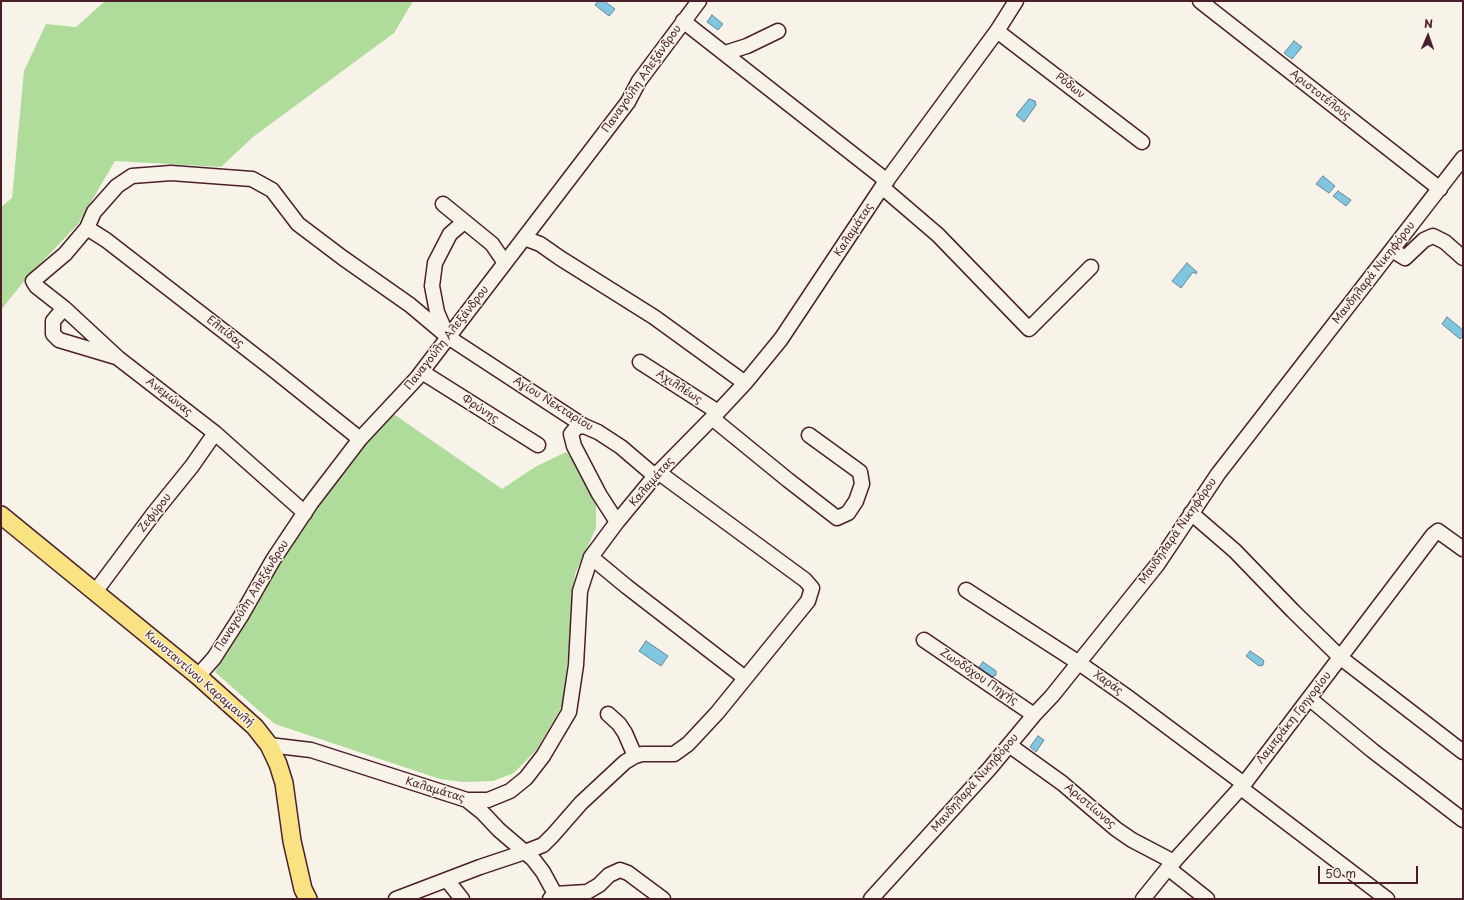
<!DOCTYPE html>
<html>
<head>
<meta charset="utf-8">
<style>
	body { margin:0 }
	#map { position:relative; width:1464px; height:900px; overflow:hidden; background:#f7f3e8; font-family:"Playpen Sans",sans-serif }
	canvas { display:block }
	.frame { position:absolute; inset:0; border:2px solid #4a1f2b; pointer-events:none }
	.north { position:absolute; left:1408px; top:16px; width:40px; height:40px; -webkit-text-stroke:3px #f7f3e8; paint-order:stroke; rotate:2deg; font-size:11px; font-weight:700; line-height:16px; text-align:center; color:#4a1f2b }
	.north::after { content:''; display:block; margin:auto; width:14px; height:18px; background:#4a1f2b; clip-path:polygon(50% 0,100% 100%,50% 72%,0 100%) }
	.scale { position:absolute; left:1318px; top:866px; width:100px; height:18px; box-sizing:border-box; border:2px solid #4a1f2b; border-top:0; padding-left:5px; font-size:12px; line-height:14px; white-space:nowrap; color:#4a1f2b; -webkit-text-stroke:3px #f7f3e8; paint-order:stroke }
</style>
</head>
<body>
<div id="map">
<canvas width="1464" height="900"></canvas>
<div class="frame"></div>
<div class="north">N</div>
<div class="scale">50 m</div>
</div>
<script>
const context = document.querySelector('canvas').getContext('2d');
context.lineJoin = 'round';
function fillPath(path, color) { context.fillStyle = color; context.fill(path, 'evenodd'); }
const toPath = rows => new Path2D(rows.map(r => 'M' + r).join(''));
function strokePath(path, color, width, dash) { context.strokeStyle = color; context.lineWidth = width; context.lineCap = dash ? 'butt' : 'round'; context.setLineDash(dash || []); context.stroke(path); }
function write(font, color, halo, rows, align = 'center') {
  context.font = font + ' "Playpen Sans",sans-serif'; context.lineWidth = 3; context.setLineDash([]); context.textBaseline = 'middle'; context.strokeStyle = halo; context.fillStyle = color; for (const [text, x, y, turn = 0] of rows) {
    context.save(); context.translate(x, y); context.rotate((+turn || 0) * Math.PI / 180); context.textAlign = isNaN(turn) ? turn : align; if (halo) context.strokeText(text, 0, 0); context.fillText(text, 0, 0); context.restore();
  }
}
fillPath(toPath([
	[105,1,413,1,394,33,253,137,221,167,115,161,78,224,24,281,1,310,1,207,12,198,24,71,46,24,76,27],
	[395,415,502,489,535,467,566,452,577,464,596,505,596,528,575,574,570,641,562,706,537,749,514,773,493,781,464,782,440,779,275,724,257,709,215,672,245,617,310,515,385,419]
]), '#afdc9b');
const water = toPath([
	[598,1,604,1,615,9,609,16,595,5,598,1],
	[712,15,723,24,718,30,707,22,712,15],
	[1294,41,1302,47,1292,59,1284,53,1294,41],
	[1029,99,1035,101,1036,105,1024,122,1016,115,1029,99],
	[1323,176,1335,186,1329,193,1316,184,1323,176],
	[1338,191,1351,200,1346,206,1333,196,1338,191],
	[1187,263,1197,272,1196,274,1193,272,1181,288,1172,281,1187,263],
	[1447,317,1463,330,1463,336,1460,339,1442,324,1447,317],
	[646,641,668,656,661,666,639,651,646,641],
	[1250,651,1262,659,1264,661,1263,665,1259,666,1246,656,1250,651],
	[983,662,996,671,996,675,991,677,979,667,983,662],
	[1038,736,1044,740,1036,752,1030,747,1038,736]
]);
fillPath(water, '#7fc7e0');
strokePath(water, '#6a8498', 1);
const minor = toPath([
	[1200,1,1440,189],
	[683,21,887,181],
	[997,31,1142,142],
	[725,53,747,46,778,31],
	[882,187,938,235,1029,329,1091,267],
	[443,204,492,244,505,263],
	[87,228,106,240,270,367,360,439],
	[524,238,540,244,560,258,654,317,745,383],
	[1392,250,1405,258,1424,240,1433,236,1445,242,1463,258],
	[64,308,53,321,53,334,59,340,116,357],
	[446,333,437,312,432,286,435,263,450,234,464,222],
	[640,362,718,412],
	[422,372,538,445],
	[712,418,788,480,837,518,848,513,856,501,862,484,860,472,809,435],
	[584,426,577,427,571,434,574,446,599,494,617,522],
	[305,513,215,433,118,358,64,308,36,286,33,281,65,254,87,228,94,212,117,186,132,176,171,173,252,179,272,190,298,224,343,258,410,305,448,337,584,426,598,432,621,447,655,476],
	[1191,513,1235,551,1293,611,1341,658,1463,752],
	[591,557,626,586,745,678],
	[966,590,1079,663,1129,698,1244,784],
	[95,592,154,513,192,466,215,433],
	[924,640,1034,715],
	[198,676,214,658,241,616,273,560,311,503,360,439,417,378,628,102,639,81,699,1],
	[1310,699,1373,751,1463,820],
	[608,714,619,724,625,733,635,756],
	[269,745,311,750,467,800,488,800,510,791,526,778,543,756,569,712,576,665,580,591,591,557,617,522,655,476,718,412,745,383,781,339,882,187,997,31,1016,1],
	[1009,745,1062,783,1116,829,1132,840,1174,862],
	[1241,788,1387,899],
	[467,800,482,812,499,830,533,859,543,872,555,894],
	[1168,868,1207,899],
	[447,880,462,899],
	[396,899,480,867,525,852,543,845,553,835,581,803,625,762,635,756,642,754,674,754,688,744,717,713,808,601,812,588,805,580,658,472],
	[550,899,555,894,587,892,599,885,609,875,620,870,628,873,663,899],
	[871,899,990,768,1034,715,1052,696,1157,565,1218,474,1463,158],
	[1143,899,1168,868,1244,784,1433,535,1438,531,1463,549]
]);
const major = toPath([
	[1,515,198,676,255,727,269,745,278,764,284,783,292,841,303,889,308,899]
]);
strokePath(minor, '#4a1f2b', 17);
strokePath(major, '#4a1f2b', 20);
strokePath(minor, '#f7f3e8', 14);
strokePath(major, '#f8e281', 17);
write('11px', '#4a1f2b', '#f7f3e8', [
	["Παναγούλη Αλεξάνδρου",642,79,-55],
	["Ρόδων",1070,86,38],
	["Αριστοτέλους",1320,95,38],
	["Καλαμάτας",854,230,-57],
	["Μανδηλαρά Νικηφόρου",1374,273,-52],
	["Ελπίδας",225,332,38],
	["Παναγούλη Αλεξάνδρου",447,338,-52],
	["Αχιλλέως",679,387,33],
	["Ανεμώνας",169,397,38],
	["Αγίου Νεκταρίου",553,404,32],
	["Φρύνης",480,409,33],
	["Καλαμάτας",652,482,-49],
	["Ζεφύρου",155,513,-52],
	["Μανδηλαρά Νικηφόρου",1178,531,-55],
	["Παναγούλη Αλεξάνδρου",252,596,-58],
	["Ζωοδόχου Πηγής",979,677,34],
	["Κωνσταντίνου Καραμανλή",199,679,41],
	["Χαράς",1108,683,35],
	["Λαμπράκη Γρηγορίου",1294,718,-52],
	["Μανδηλαρά Νικηφόρου",975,783,-49],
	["Καλαμάτας",435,790,17],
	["Αριστίωνος",1090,806,40]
]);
</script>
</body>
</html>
